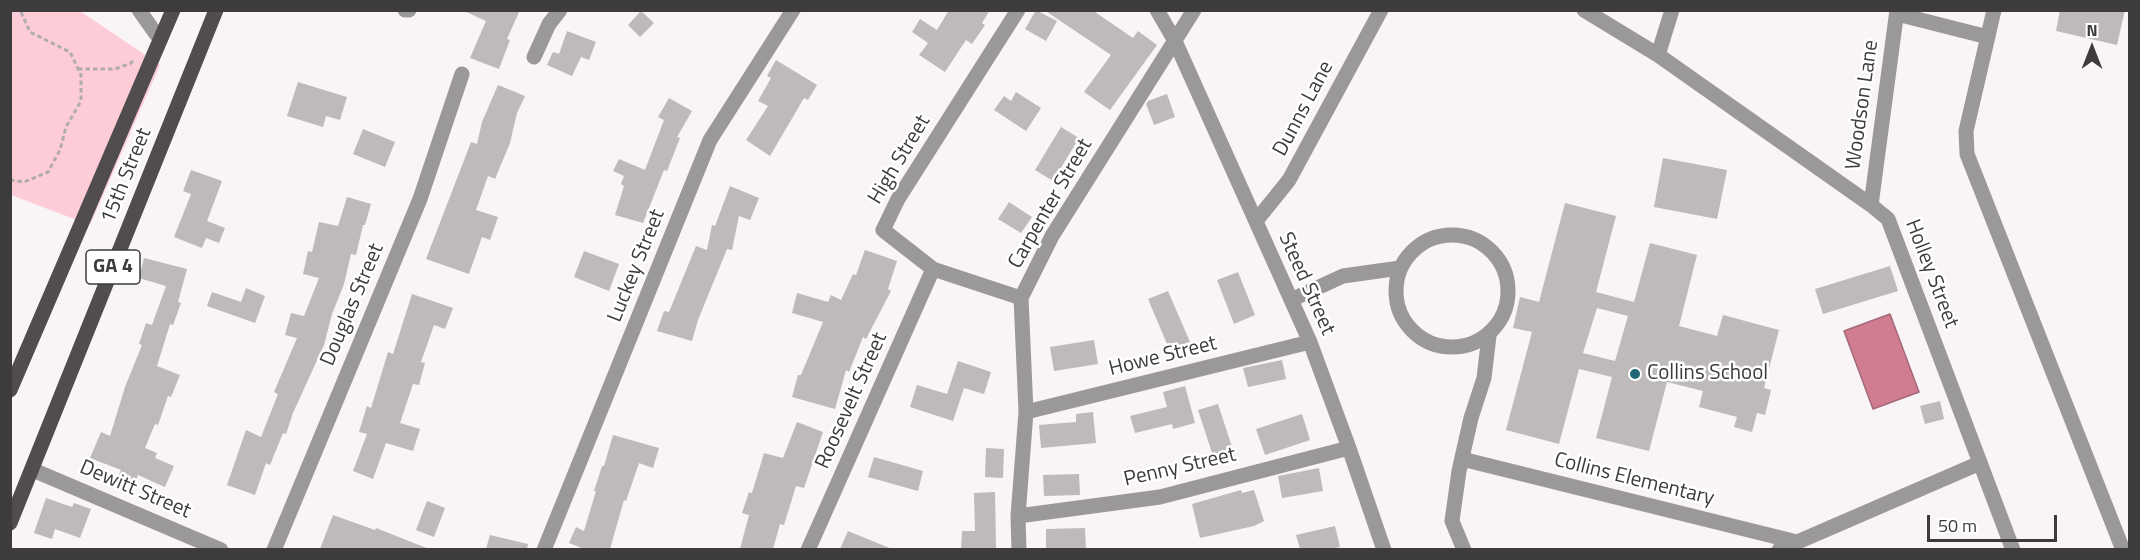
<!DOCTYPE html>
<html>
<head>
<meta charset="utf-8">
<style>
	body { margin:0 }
	#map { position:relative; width:2140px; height:560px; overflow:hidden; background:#f9f4f5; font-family:"Titillium Web",sans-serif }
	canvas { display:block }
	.frame { position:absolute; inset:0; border:12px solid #3d3b3c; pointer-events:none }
	.north { position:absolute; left:2062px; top:18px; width:60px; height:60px; -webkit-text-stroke:4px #fff; paint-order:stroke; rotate:0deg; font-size:16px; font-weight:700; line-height:24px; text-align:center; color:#3d3b3c }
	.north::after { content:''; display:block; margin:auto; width:21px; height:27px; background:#3d3b3c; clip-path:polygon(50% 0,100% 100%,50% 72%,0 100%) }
	.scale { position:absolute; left:1927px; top:515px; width:130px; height:27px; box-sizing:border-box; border:3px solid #3d3b3c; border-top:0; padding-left:8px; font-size:18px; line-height:21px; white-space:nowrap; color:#3d3b3c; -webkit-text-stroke:4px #fff; paint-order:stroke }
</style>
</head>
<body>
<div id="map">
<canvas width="2140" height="560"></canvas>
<div class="frame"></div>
<div class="north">N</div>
<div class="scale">50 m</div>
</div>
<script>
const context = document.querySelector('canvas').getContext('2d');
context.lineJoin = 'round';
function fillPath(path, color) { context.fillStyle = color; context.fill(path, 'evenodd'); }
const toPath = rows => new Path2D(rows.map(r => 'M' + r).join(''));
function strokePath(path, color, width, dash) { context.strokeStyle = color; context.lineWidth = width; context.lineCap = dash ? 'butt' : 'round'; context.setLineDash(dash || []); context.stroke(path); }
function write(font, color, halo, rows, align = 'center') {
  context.font = font + ' "Titillium Web",sans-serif'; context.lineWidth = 5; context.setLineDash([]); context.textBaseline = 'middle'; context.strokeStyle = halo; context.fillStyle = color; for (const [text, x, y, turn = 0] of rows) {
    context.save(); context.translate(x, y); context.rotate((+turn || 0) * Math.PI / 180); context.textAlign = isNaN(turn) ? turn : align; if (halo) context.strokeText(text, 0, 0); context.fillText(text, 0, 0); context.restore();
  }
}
fillPath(toPath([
	[10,11,80,11,160,65,90,225,11,195]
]), '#feccd7');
const water = toPath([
	[1890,314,1919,392,1873,409,1844,331,1890,314]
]);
fillPath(water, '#d07c91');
strokePath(water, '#a46878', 1.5);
fillPath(toPath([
	[462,10,520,10,507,39,510,40,499,69,470,58,486,21],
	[949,10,990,10,982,23,985,25,972,44,966,40,945,72,919,55,928,43,912,32,920,19,937,30],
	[1036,10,1057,21,1046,41,1025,29],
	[1044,10,1092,10,1133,38,1138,31,1157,45,1110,110,1084,92,1111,55],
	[2060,10,2125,10,2117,45,2056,31],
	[641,11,654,23,640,37,628,25],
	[567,31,596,42,589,60,581,57,572,76,547,65,553,52,559,54],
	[776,60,817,85,808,100,804,98,770,156,746,140,768,106,758,101,771,78,767,76],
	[298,82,347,97,340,120,326,116,323,127,287,116],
	[498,85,525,96,517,113,510,143,495,179,488,176,476,210,498,217,490,240,482,237,469,274,426,259,471,142,477,144,482,122],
	[1016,92,1041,108,1026,131,994,110,1004,96,1011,101],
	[1167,94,1175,117,1154,125,1146,104,1148,101],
	[669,98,692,111,677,137,680,138,667,171,664,170,643,223,615,215,624,186,621,184,624,176,613,171,619,159,645,170,664,120,658,117],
	[1061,127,1079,138,1053,181,1035,170],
	[363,129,395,142,385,167,353,154],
	[1663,158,1727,170,1717,219,1654,207],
	[191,170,222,181,207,221,225,228,219,243,206,238,202,248,174,237,191,194,183,191],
	[730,186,759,198,750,220,739,216,732,250,727,249,698,320,692,341,657,331,664,311,669,312,696,246,707,250,712,225,715,226],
	[347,197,371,204,365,225,363,225,356,255,351,254,344,284,332,314,324,345,293,413,286,434,283,433,270,465,266,463,255,495,227,485,246,430,261,437,278,394,274,392,297,338,285,335,291,313,304,316,319,278,303,274,308,251,312,252,319,222,338,226],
	[1009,202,1032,217,1021,233,998,219],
	[1565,203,1616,216,1596,292,1634,302,1650,243,1697,255,1679,326,1717,336,1723,315,1779,330,1764,388,1771,390,1765,415,1757,413,1752,432,1734,427,1737,417,1699,407,1703,391,1667,382,1649,451,1596,438,1612,377,1579,369,1559,444,1506,430,1532,332,1513,328,1520,297,1539,302],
	[1597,308,1628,316,1615,361,1583,353],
	[865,250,897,261,888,289,891,291,866,339,863,337,849,372,846,370,835,409,792,397,798,375,801,375,823,322,792,313,797,293,828,302,831,295,841,300,853,274,856,275],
	[584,251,619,264,609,291,574,277],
	[144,258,187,269,178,302,181,303,173,325,170,324,157,366,180,375,171,397,168,396,158,425,155,424,145,448,157,453,155,458,174,466,165,487,138,475,134,486,117,479,121,470,90,458,101,432,110,436,125,387,142,345,139,344,146,323,152,325,166,286,139,278],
	[1890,266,1898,291,1823,314,1815,289],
	[1238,272,1255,315,1234,324,1217,280],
	[246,288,265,296,255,323,207,306,212,292,241,302],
	[1168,291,1190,342,1170,351,1148,299],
	[412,294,453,308,445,329,434,325,421,362,425,363,419,385,413,384,400,423,420,429,413,451,386,443,373,479,353,471,367,434,359,432,367,406,371,408,388,352,393,354],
	[1094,340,1098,364,1054,371,1050,347],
	[1282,360,1286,379,1248,387,1243,368],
	[958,361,991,372,984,394,964,388,953,421,910,407,917,385,947,394],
	[1185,386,1195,423,1173,429,1172,424,1135,433,1130,416,1167,407,1163,392],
	[1940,401,1944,419,1925,424,1920,406],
	[1218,404,1235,456,1215,462,1198,410],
	[1093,412,1096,443,1041,448,1039,425,1076,422,1076,414],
	[1302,414,1310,440,1265,455,1256,429],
	[797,422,823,432,804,488,796,486,784,525,780,524,773,549,740,549,749,515,742,513,749,492,752,493,764,453,783,458],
	[613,435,659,448,653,468,639,463,626,501,624,500,610,549,584,549,569,543,576,527,584,531,596,491,594,491,602,466,604,466],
	[986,448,1004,449,1003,478,985,477],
	[874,457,923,471,918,491,868,477],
	[1319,468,1323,491,1282,498,1278,476],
	[1079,474,1080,495,1044,496,1043,475],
	[1241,490,1242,493,1254,490,1264,521,1254,526,1200,538,1192,504],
	[995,492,996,549,961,549,962,531,975,531,974,493],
	[46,498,72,507,74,503,91,509,80,538,55,529,52,539,34,533],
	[427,501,445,508,434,537,416,530],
	[333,515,375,530,376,528,429,549,320,549],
	[1335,526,1340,547,1330,549,1300,549,1296,535],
	[1085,528,1086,549,1046,549,1046,529],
	[848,531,892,549,840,549],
	[490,535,528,544,527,549,486,549]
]), '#beb9ba');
strokePath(toPath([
	[78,69,115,69,131,63,134,60],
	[10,180,24,182,48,172,60,150,66,127,81,101,81,75,70,52,30,32,20,10]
]), '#b0acad', 3, [4.5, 3]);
strokePath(toPath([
	[139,10,156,34,161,38],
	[405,10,409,10],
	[1018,10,898,199,883,230,933,269,1021,298],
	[1157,10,1175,41,1310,342,1349,448,1384,550],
	[1584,10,1658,55,1871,205,1888,219,2013,550],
	[1994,10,1966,131,1967,154,2123,550],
	[1897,14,1988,37],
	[1658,55,1672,10],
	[534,57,549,24,560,10],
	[1871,205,1897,10],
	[1256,221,1289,180,1381,10],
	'1396 291a56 56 0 1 1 112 0a56 56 0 1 1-112 0Z',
	[1291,300,1343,276,1400,268],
	[1026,412,1310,342],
	[1462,459,1797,542],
	[33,470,221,550],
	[1018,516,1160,497,1349,448],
	[274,550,420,199,462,74],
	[544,550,710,140,793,10],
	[808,550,933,269],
	[1019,550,1018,516,1026,412,1021,298,1052,236,1194,10],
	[1464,550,1452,521,1459,471,1471,418,1484,378,1489,336],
	[1779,550,1980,463]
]), '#9b9899', 15);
strokePath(toPath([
	[10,390,173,10],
	[10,523,216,10]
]), '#514d4e', 15);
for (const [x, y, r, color] of [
	[1635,374,6,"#206776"]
]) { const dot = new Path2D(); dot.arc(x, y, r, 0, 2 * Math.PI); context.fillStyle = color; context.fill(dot); strokePath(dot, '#fff', 2); }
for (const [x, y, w] of [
	[113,267,54]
]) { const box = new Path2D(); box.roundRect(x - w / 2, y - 17, w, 34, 4.5); context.fillStyle = '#fff'; context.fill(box); strokePath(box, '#3d3b3c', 1.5); }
write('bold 20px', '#3d3b3c', null, [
	["GA 4",113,267]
]);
write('21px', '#3d3b3c', '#fff', [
	["Woodson Lane",1863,105,-82],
	["Dunns Lane",1304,109,-62],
	["High Street",900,160,-59],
	["15th Street",127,176,-68],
	["Carpenter Street",1051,204,-60],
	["Luckey Street",637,266,-68],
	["Holley Street",1931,274,69],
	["Steed Street",1306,284,66],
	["Douglas Street",353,305,-67],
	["Howe Street",1163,357,-14],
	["Roosevelt Street",852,401,-66],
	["Penny Street",1180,468,-13],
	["Collins Elementary",1634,480,14],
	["Dewitt Street",135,490,23]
]);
write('21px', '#3d3b3c', '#fff', [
	["Collins School",1647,374]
], 'left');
</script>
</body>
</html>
